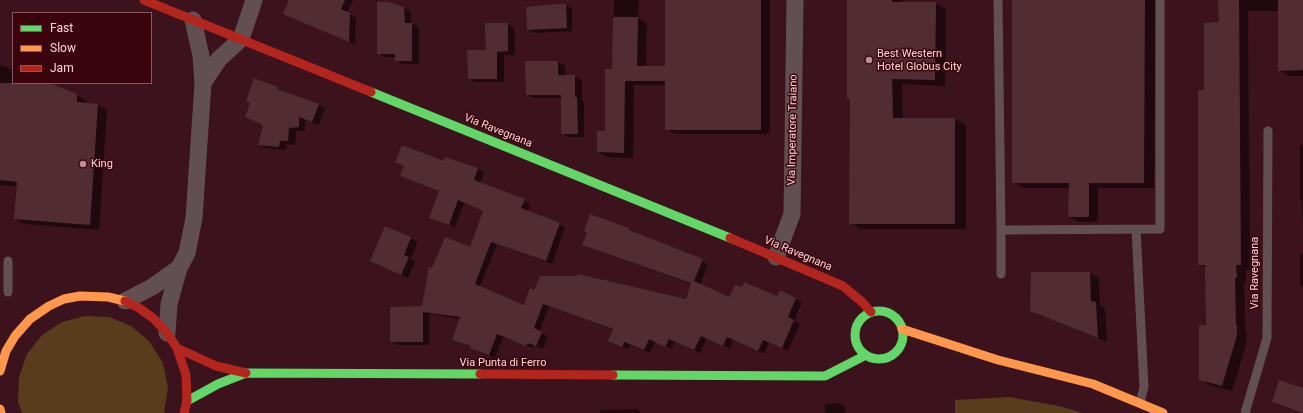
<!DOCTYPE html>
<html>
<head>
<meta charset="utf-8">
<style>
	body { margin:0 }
	#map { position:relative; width:1303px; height:413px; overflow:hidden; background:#3c121c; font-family:Roboto,sans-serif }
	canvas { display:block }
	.legend { position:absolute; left:12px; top:12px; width:140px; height:72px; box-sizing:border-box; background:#3b030d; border:1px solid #89585e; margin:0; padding:5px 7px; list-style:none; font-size:12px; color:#fdd7d7 }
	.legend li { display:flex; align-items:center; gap:8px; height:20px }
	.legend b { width:20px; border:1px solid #89585e }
</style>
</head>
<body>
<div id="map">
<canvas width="1303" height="413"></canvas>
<ul class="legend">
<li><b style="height:5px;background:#63d668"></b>Fast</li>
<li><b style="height:5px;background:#ff974d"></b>Slow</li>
<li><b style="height:5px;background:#b3261e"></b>Jam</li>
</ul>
</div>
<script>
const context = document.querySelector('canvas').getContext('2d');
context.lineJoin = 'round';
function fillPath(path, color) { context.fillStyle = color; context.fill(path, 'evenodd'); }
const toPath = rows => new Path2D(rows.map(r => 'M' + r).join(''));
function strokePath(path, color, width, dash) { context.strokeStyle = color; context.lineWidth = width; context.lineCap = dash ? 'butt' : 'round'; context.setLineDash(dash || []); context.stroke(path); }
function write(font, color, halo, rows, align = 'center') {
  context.font = font + ' Roboto,sans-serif'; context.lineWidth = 3; context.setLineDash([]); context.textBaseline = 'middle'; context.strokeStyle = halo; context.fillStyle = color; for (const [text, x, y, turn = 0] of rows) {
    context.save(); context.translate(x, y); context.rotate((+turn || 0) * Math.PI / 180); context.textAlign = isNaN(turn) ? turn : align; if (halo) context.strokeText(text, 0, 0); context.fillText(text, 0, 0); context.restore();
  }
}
fillPath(toPath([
	[85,316,109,317,131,326,149,341,163,363,168,388,164,413,22,413,18,401,19,377,27,354,42,335,62,322],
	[1009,397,1059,406,1083,413,955,413,955,400]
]), '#583c1c');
fillPath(toPath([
	[290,0,353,0,347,13,356,18,355,44,284,14],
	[614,0,639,0,638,18,647,23,646,67,666,67,666,0,770,0,770,134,675,134,666,129,666,85,634,85,633,158,607,157,598,152,606,132,613,70],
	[847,0,902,0,902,3,935,3,946,9,945,86,902,84,903,119,955,119,966,125,966,229,861,229,850,223,851,100,848,99],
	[1013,0,1155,0,1154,188,1098,188,1098,222,1079,222,1069,217,1070,188,1023,188,1013,182],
	[1219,0,1303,0,1303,76,1289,76,1279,70,1279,11,1248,11,1250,270,1246,270,1246,283,1244,283,1245,331,1246,332,1247,341,1232,391,1210,385,1200,379,1207,326,1206,268,1199,264,1205,91,1220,23],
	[566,5,572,8,572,31,534,33,528,30],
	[404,8,411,12,411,23,419,28,419,64,403,64,396,60,396,57,385,57,378,53],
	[508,24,514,28,515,55,504,55,504,82,475,82,469,78,487,51],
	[558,62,565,66,565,76,575,76,582,80,582,101,584,102,584,137,568,137,562,133,562,98,534,98,527,95],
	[0,65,13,70,13,83,46,83,77,95,87,101,86,104,97,105,107,110,99,230,25,224,15,219,17,186,0,185],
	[255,79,285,93,318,105,325,108,319,125,305,120,305,131,296,131,295,145,286,144,286,150,266,148,259,144,264,125,246,117,251,103],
	[1300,145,1303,145,1303,219,1302,218,1302,201,1300,200],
	[446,158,478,169,484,172,480,184,524,200,530,204,527,212,565,227,552,264,497,244,480,287,525,306,535,291,687,301,692,284,590,248,584,244,629,229,635,233,708,264,700,285,730,298,778,297,780,292,802,302,794,321,800,324,788,351,769,342,764,354,733,340,730,348,707,338,700,353,675,341,672,349,655,342,650,353,630,345,629,349,616,344,614,330,549,306,539,332,548,336,543,349,534,345,533,348,503,337,495,358,478,351,472,348,472,347,453,339,461,319,429,314,429,345,397,345,391,341,423,307,433,269,471,248,484,211,464,203,455,227,430,217,440,191],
	[386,227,418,242,410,259,415,262,408,278,371,261],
	[1300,254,1303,254,1303,287,1300,286],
	[1032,273,1090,273,1099,278,1100,305,1105,308,1107,342,1040,315,1031,310],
	[1303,389,1303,413,1279,405,1273,402],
	[839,403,845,407,845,413,825,413,825,404],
	[636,409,640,411,640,413,600,413,600,410]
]), '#0007');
fillPath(toPath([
	[289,0,345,0,341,9,350,13,349,42,283,14],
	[665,0,761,0,761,130,665,130,665,81,625,81,624,153,597,152,597,131,605,131,605,69,612,69,613,17,638,17,637,66,665,66],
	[847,0,892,0,892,2,936,2,935,80,892,79,893,118,955,118,955,224,849,224,850,99,847,99],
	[1012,0,1145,0,1144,183,1089,183,1089,217,1068,217,1069,183,1012,183],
	[1218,0,1239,0,1241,265,1236,265,1237,278,1235,278,1236,325,1237,325,1237,335,1222,386,1199,380,1199,325,1206,325,1205,265,1198,265,1198,90,1204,90,1204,23,1219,22],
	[1278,0,1303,0,1303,70,1278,71],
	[377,2,388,2,404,7,405,23,412,23,412,61,395,61,395,54,377,54],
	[558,4,566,4,567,28,527,30,526,7],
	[485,23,508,23,508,51,497,52,497,79,468,79,467,50,486,50],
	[525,61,558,61,558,75,575,75,575,97,577,97,578,134,561,134,561,95,526,95],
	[254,78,278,87,277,89,319,104,312,122,299,117,299,127,289,128,288,141,280,141,279,147,258,145,263,125,245,117,250,103,246,101],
	[0,83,49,83,77,94,77,102,98,104,90,225,14,219,17,182,0,180],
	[402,145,444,161,445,157,478,168,474,180,525,199,521,208,560,223,546,261,491,242,475,284,524,305,530,288,534,290,540,276,577,276,578,274,686,299,691,283,582,245,587,232,584,231,590,214,629,228,629,230,703,259,694,281,729,297,735,285,742,287,744,282,777,296,780,290,796,298,788,317,794,320,782,348,763,340,758,351,727,337,723,346,701,336,694,350,669,339,665,347,649,339,644,350,624,342,622,347,608,341,613,329,543,304,534,328,542,332,536,346,528,343,526,346,497,334,489,355,470,348,471,346,452,340,460,317,423,312,423,342,390,342,390,307,422,306,429,266,432,268,445,237,470,247,483,211,458,200,449,225,429,218,439,191,400,176,404,166,395,162],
	[385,226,411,237,404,255,409,257,401,275,370,261],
	[1031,272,1090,272,1091,301,1096,302,1098,338,1030,311],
	[1279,380,1303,388,1303,413,1272,402]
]), '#512c33');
strokePath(toPath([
	[998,0,1001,230,1160,229,1160,0],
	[1136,229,1144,387,1140,403],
	[1001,274,1001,230],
	[8,292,8,261],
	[1245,413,1267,338,1268,131]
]), '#624f52', 9);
strokePath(toPath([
	[203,83,219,59,241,39,254,0],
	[776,257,792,214,795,0],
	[125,301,152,287,179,268],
	[167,333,169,304,179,268,187,253,194,218,203,83,201,56,193,20]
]), '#624f52', 17);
strokePath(toPath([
	[371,92,730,238],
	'855 335a24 24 0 1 1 48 0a24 24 0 1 1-48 0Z',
	[613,375,825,376,866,355],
	[187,401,218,384,246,373,480,374]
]), '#63d668', 9);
strokePath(toPath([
	[902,329,998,360,1093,384,1163,413],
	[0,371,6,351,15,336,30,319,49,306,64,299,80,296,108,297,125,301],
	[0,409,1,413]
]), '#ff974d', 9);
strokePath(toPath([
	[144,0,371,92],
	[730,238,843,286,862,302,871,312],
	[125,301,139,308,153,318,167,333,177,348,186,375,187,401,184,413],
	[177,348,216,366,246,373],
	[480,374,613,375]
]), '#b3261e', 9);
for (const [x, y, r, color] of [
	[869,60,4,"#b99296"],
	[83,164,4,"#b99296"]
]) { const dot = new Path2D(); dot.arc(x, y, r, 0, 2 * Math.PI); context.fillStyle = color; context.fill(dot); strokePath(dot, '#3b030d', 1.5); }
write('11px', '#fdd7d7', '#3b030d', [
	["Best Western",877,54],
	["Hotel Globus City",877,67],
	["King",91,164]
], 'left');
write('11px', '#fdd7d7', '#3b030d', [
	["Via Imperatore Traiano",793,130,-89],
	["Via Ravegnana",498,131,22],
	["Via Ravegnana",798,254,23],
	["Via Ravegnana",1255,273,-90],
	["Via Punta di Ferro",503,363]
]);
</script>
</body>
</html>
